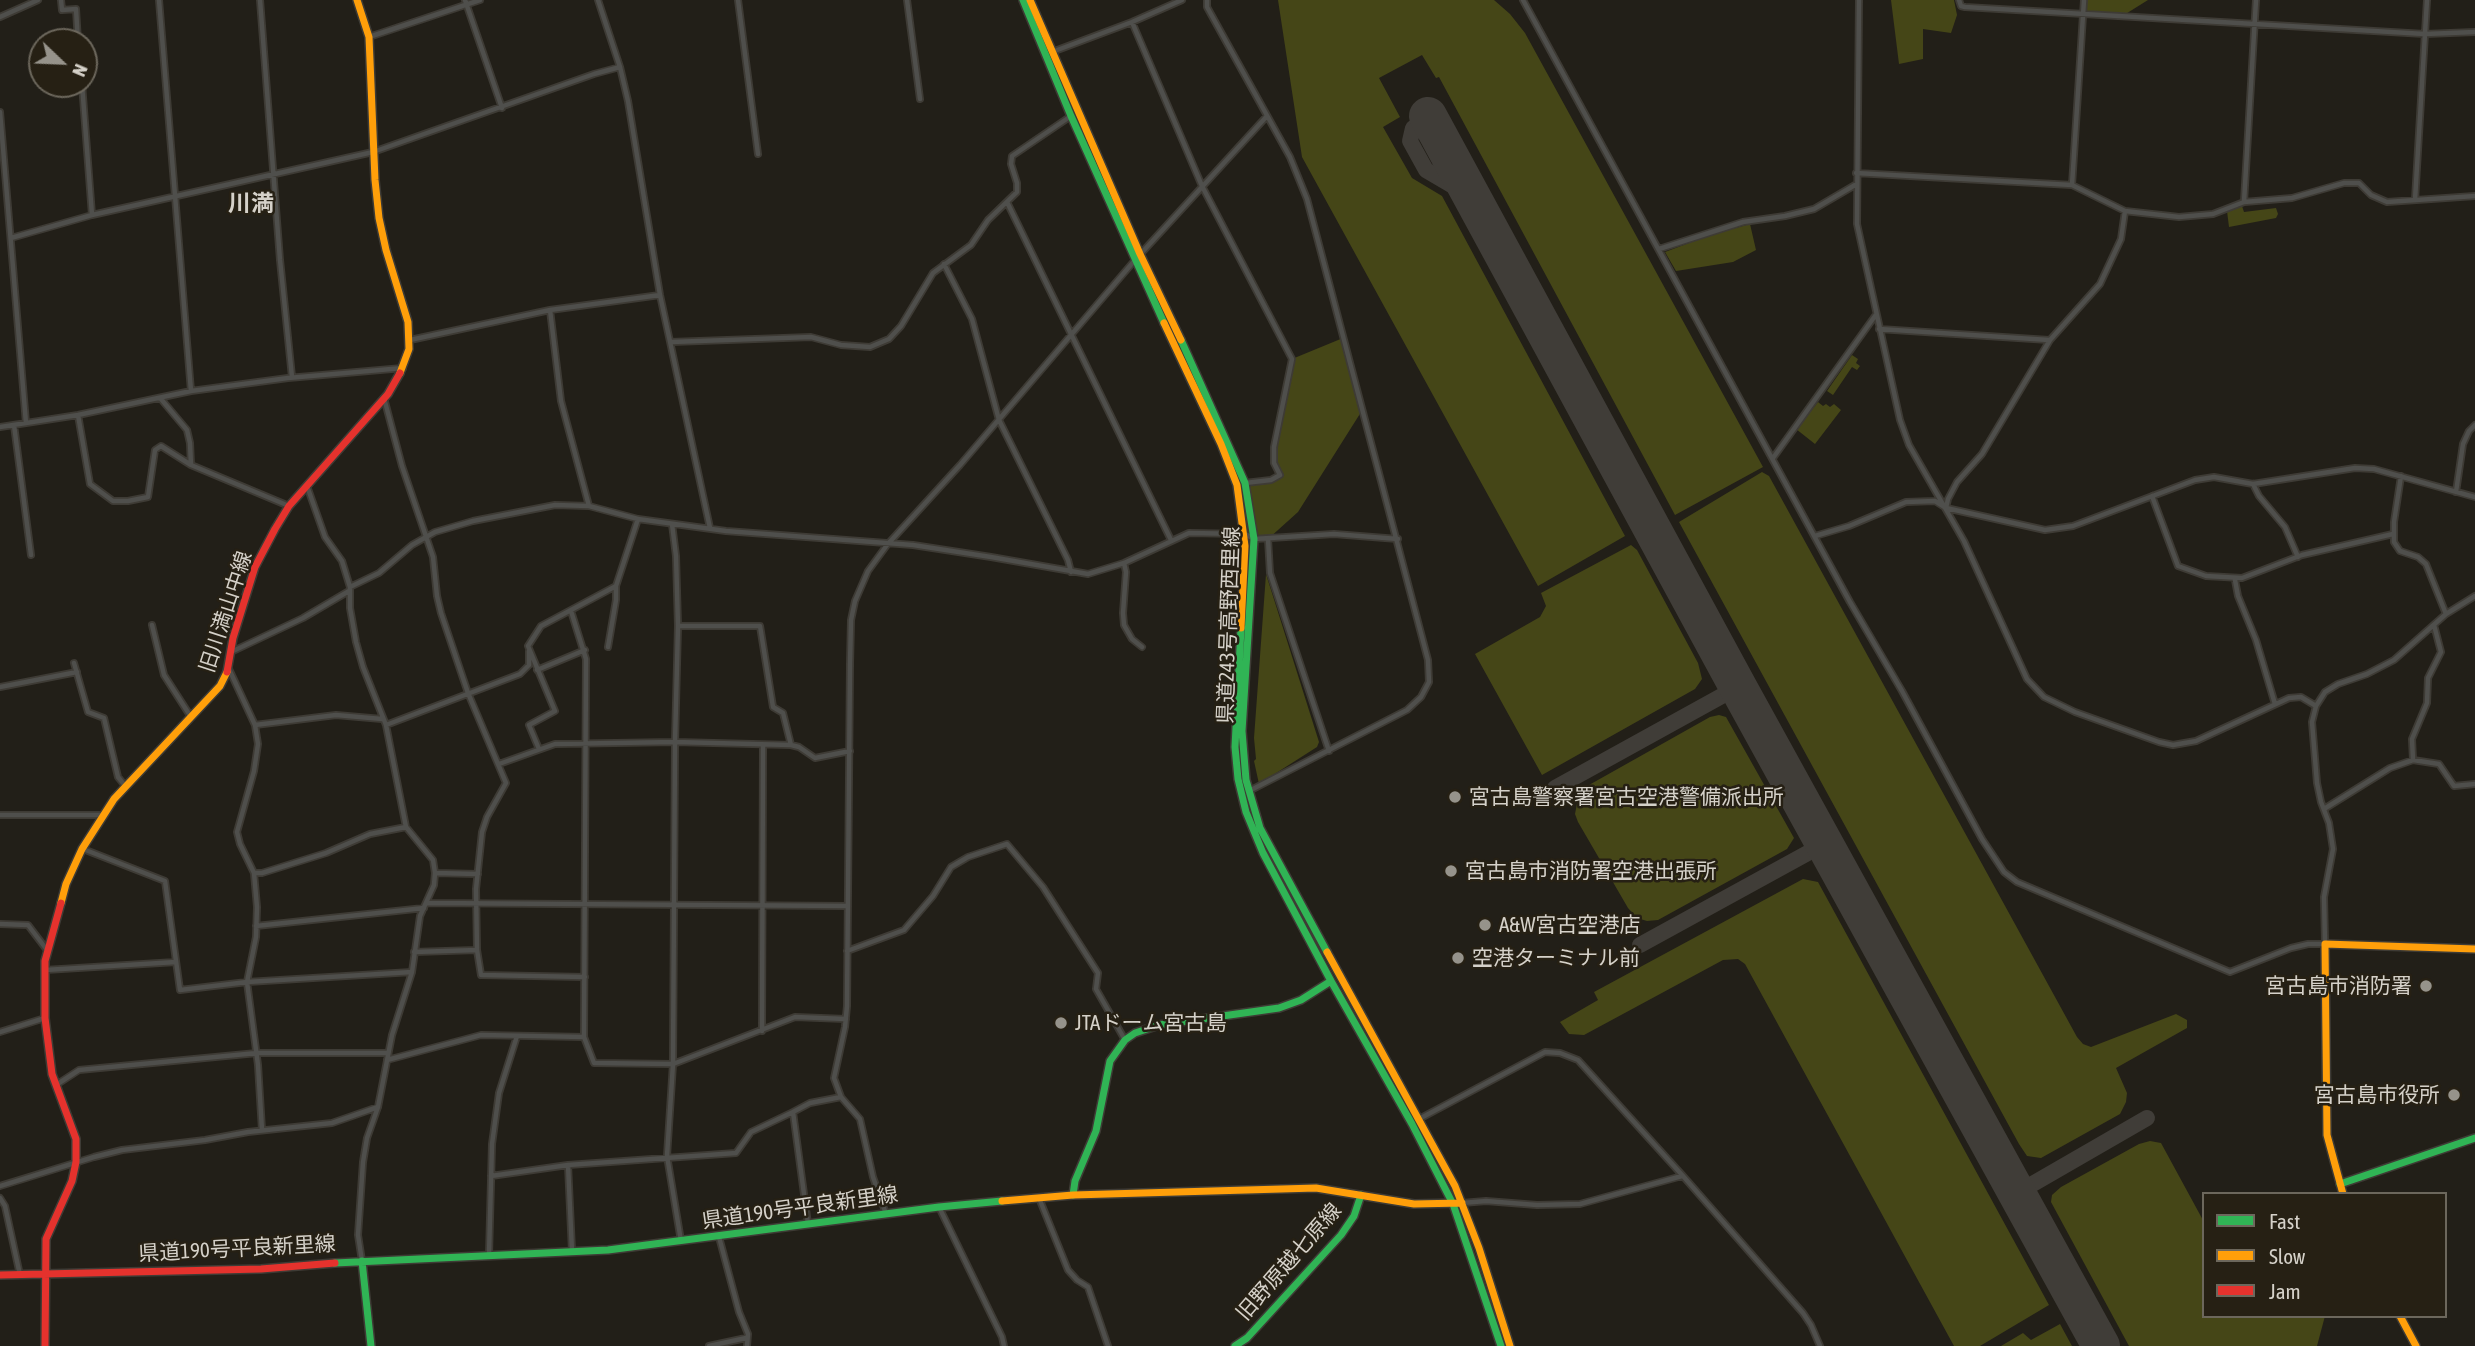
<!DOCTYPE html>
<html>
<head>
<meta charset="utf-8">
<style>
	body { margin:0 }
	#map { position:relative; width:2475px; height:1346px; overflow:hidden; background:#221f18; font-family:"Asap Condensed",sans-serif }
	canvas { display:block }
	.legend { position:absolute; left:2202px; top:1192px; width:245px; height:126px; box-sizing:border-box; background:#262014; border:2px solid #6c675c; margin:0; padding:9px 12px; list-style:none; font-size:21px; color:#d5d1c9 }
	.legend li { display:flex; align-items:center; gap:14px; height:35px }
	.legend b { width:35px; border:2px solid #6c675c }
	.north { position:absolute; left:28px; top:28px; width:70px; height:70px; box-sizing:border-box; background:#262014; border:2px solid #6c675c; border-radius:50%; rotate:113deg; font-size:19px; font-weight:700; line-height:28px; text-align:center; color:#d5d1c9 }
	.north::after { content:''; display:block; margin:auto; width:24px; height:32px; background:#96938b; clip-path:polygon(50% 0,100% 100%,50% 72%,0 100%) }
</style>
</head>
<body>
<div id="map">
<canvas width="2475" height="1346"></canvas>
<ul class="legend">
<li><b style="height:9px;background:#30b455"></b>Fast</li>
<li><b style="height:9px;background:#ff9f0a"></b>Slow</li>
<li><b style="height:9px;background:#e5322d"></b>Jam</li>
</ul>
<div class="north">N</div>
</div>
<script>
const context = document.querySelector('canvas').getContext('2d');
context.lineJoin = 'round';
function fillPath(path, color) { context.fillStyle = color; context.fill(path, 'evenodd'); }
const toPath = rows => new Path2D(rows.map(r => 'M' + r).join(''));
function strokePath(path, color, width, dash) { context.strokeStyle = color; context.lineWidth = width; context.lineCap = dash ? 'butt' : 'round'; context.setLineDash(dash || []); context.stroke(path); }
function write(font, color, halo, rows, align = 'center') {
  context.font = font + ' "Asap Condensed","Noto Sans JP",sans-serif'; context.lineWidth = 5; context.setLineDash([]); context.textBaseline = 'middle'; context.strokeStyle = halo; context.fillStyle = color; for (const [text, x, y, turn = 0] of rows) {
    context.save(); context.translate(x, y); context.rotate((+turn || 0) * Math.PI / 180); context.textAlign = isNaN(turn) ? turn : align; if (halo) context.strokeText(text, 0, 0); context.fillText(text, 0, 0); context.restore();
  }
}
fillPath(toPath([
	[1278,0,1494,0,1510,14,1525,33,1763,467,1675,515,1439,77,1436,78,1422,55,1379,78,1400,117,1383,127,1412,178,1442,196,1625,536,1538,586,1302,157],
	[1891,0,1954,0,1957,15,1951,33,1923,29,1923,59,1899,64],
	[2086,0,2148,0,2124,15,2085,13],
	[2242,206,2244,212,2276,208,2278,214,2276,218,2229,227,2227,211],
	[1750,224,1756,250,1733,262,1676,271,1665,252,1710,235],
	[1343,338,1363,409,1298,512,1268,539,1254,539,1245,483,1271,480,1280,475,1274,463,1274,447,1292,359],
	[1852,355,1858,359,1856,363,1860,366,1857,370,1852,367,1833,395,1827,391],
	[1818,402,1823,406,1826,404,1830,407,1834,404,1841,410,1815,444,1796,429],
	[1762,472,1769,476,2077,1037,2083,1044,2091,1047,2176,1014,2187,1020,2187,1028,2116,1068,2127,1093,2126,1102,2120,1114,2041,1158,2027,1156,2019,1144,1679,522],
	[1631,545,1637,550,1698,663,1702,679,1695,689,1542,775,1475,654,1540,617,1546,606,1541,593],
	[1266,574,1319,742,1317,747,1259,784,1254,761,1256,759,1254,738],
	[1719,715,1726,717,1794,838,1787,849,1658,920,1647,921,1637,918,1628,908,1578,822,1575,814,1579,793,1589,785,1710,717],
	[1803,879,1818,882,2049,1305,1980,1346,1954,1346,1745,964,1738,959,1723,960,1584,1035,1569,1034,1560,1022,1598,1000,1594,992],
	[2150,1141,2161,1143,2204,1222,2204,1316,2325,1316,2317,1346,2129,1346,2051,1202,2052,1195,2061,1187,2139,1144],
	[2060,1324,2072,1346,2001,1346,2023,1333,2031,1340]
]), '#454617');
strokePath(toPath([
	[1435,129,1423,122,1413,128,1410,141,1426,170,1472,197],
	[1555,788,1738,687],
	[1640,945,1826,843],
	[2017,1193,2147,1118]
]), '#403d38', 16);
strokePath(toPath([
	[1428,116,1738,687,2101,1346]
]), '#403d38', 38);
const street = toPath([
	[61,0,62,10,76,9,78,42],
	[159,0,191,391],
	[260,0,280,260,292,377],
	[465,0,502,108],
	[598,0,620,67,628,101,660,295,710,528],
	[738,0,758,154],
	[907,0,920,99],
	[1207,0,1207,7,1290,157,1307,199,1428,660,1429,682,1421,697,1407,710,1249,791],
	[1523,0,1850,602,1902,691,1982,839,2004,872,2017,882,2230,972,2291,948,2308,944,2325,944,2324,897,2333,849,2329,823,2321,802,2317,783,2312,722,2316,706,2325,692,2338,684,2367,674,2394,660,2446,614,2475,596],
	[1859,0,1857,224,1900,420,1909,445,1964,541,2027,679,2044,697,2075,712,2159,742,2173,745,2196,741,2289,698,2301,697,2316,706],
	[1959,0,1961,6,1965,7,2425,34,2475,32],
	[0,17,38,0],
	[1132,22,1202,186,1292,359,1274,447,1274,463,1280,475,1271,480,1245,483],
	[369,37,480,0],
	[1052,52,1132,22,1182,0],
	[82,84,92,215],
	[0,112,26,423],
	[1856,173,2072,185,2125,211,2179,217,2213,214,2244,202,2292,198,2344,183,2359,183,2371,195,2387,202,2475,196],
	[2072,185,2084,0],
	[2415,200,2427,0],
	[1007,202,1171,540],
	[2244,202,2256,0],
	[11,238,92,215,373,152,594,74,620,67],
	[1659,249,1743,222,1785,216,1814,209,1855,185],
	[944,264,972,319,999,420,1068,560,1071,572],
	[550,310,561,401,589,506],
	[1879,329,2049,340],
	[410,340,550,310,660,295],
	[671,342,811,337,841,345,870,347,889,339,901,326,933,273,971,245,988,220,1017,192,1017,183,1011,164,1012,156,1071,116],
	[384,398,402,466,433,557,437,596,441,613,468,693,506,783,487,817,482,832,476,889,477,950,414,952],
	[161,399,187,430,190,443,191,465],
	[78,415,90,484,113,501,128,501,148,497,155,450,161,446,191,465,289,506],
	[14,425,31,555],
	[0,427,78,415,191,391,288,378,403,368],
	[1773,458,1875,316],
	[2401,476,2394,522,2394,542,2400,551,2418,557,2426,564,2446,614],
	[2253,484,2259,496,2285,527,2298,557],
	[307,486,325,537,342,561,350,587,350,608,356,642,363,667,386,725,406,827,433,860,435,873,434,885,420,916,412,972,392,1035,378,1107,367,1138,363,1162,358,1235,362,1261],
	[2456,492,2463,444,2469,431,2475,425],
	[2152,496,2178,566,2206,576,2242,578,2302,555,2393,534],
	[1946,508,1948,499,1957,482,1982,454,2050,340,2100,284,2121,239,2125,211],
	[672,524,676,556,678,626,675,742,673,1064,667,1156,681,1241],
	[1815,536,1849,526,1906,502,1935,501,1946,508,2045,530,2073,526,2195,480,2214,477,2253,484,2355,468,2374,469,2475,497],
	[1268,539,1270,573,1329,751],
	[1124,563,1126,572,1123,613,1124,625,1132,639,1142,647],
	[2235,580,2238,596,2256,640,2275,704],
	[350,587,379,573,412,545,435,532,473,521,555,505,589,506,638,519,726,531,913,545,991,557,1088,574,1124,563,1189,533,1245,534,1254,539,1334,534,1398,539],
	[571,611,586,659,584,1037,594,1063,673,1064,795,1017,846,1019],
	[152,625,164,675,191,717],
	[678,626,760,626,773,707,783,713,791,745],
	[608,647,616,600,616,586,638,519],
	[231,652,303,618,349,591],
	[74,663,88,712,104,718,118,777,126,787],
	[229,669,255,725,258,744,254,771,237,832,240,844,254,873,257,907,256,937,247,982,258,1065,262,1130],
	[537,670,585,650],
	[0,687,77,672],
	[255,725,336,715,382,719],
	[386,725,520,674,529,665,529,651],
	[539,749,529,725,555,711,528,646,541,626,616,586],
	[2413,760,2412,739,2427,703,2428,678,2441,652,2434,625],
	[499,764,555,744,675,742,791,745,799,747,815,758,850,751],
	[2324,809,2390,768,2413,760,2439,764,2454,786,2475,784],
	[0,815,103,815],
	[83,849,165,881,180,990,247,982,412,972],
	[254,873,262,873,326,853,370,834,406,827],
	[435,873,478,874],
	[426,903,848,906],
	[0,924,28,925,47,950],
	[256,926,424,908],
	[477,950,481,975,585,977],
	[847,951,904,930,933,896,951,867,968,857,1007,844,1043,887,1098,973,1096,989,1125,1040],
	[45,970,176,962],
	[762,1031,763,746],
	[0,1032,45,1018],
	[387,1060,481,1035,584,1037],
	[56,1085,79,1070,257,1053,387,1053],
	[1419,1119,1545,1052,1560,1053,1578,1060,1683,1176,1803,1313,1811,1325,1820,1346],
	[568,1165,572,1251],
	[491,1176,568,1165,736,1153,751,1132,793,1112],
	[0,1186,94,1157,122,1150,205,1140,248,1132,332,1123,378,1107],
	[0,1198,5,1206,20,1275],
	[1039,1198,1068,1270,1077,1280,1088,1287,1108,1346],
	[1462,1203,1486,1201,1537,1205,1580,1204,1682,1176],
	[939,1207,1002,1337,1004,1346],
	[886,1214,873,1177,860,1119,841,1097,834,1078,845,1027,847,1006,850,664,851,620,855,601,868,571,887,545,960,465,1135,260,1267,116],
	[808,1224,793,1112,810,1103,841,1097],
	[719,1237,739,1312,748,1334,747,1346],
	[489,1255,492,1144,499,1093,517,1036],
	[709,1346,746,1338]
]);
const fast = toPath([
	[1023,0,1071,116,1164,323],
	[1181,340,1245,483,1254,539,1242,731,1246,780,1260,828,1327,952],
	[1241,628,1235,747,1238,779,1246,812,1263,853,1331,981,1412,1124,1453,1204,1501,1346],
	[2340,1184,2475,1138],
	[1073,1195,1075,1181,1096,1131,1110,1061,1125,1040,1135,1033,1159,1025,1279,1008,1301,1000,1331,981],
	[362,1261,371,1346],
	[335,1263,608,1250,939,1207,1002,1201],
	[1235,1346,1247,1338,1341,1235,1354,1216,1361,1195]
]);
const slow = toPath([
	[357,0,369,37,375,180,379,218,386,250,408,322,409,349,400,373],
	[1030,0,1140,254,1181,340],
	[1164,323,1221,444,1237,485,1245,546,1241,628],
	[61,903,66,884,82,849,114,799,220,686,227,672],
	[1327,952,1455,1186,1479,1248,1510,1346],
	[2343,1194,2327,1135,2325,944,2475,949],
	[1002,1201,1073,1195,1316,1188,1414,1204,1462,1203],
	[2400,1316,2416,1346]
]);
const jam = toPath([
	[227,672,233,638,255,567,275,529,289,506,388,394,400,373],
	[0,1275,261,1269,335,1263],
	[45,1346,46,1239,72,1181,76,1162,76,1139,52,1074,45,1018,45,961,61,903]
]);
strokePath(street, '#3e3b35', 8);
strokePath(fast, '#3e3b35', 10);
strokePath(slow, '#3e3b35', 10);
strokePath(jam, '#3e3b35', 10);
strokePath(street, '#4f4f4c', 4.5);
strokePath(fast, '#30b455', 7);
strokePath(slow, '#ff9f0a', 7);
strokePath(jam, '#e5322d', 7);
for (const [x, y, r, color] of [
	[1455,797,7,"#96938b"],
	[1451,871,7,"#96938b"],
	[1485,925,7,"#96938b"],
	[1458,958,7,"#96938b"],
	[2426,986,7,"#96938b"],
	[1061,1023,7,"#96938b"],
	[2454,1095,7,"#96938b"]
]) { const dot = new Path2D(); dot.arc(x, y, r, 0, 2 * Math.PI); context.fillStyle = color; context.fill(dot); strokePath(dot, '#262014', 2.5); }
write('21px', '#d5d1c9', '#262014', [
	["旧川満山中線",226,612,-72],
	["県道243号高野西里線",1229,625,-88],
	["県道190号平良新里線",800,1208,-8],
	["県道190号平良新里線",237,1249,-3],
	["旧野原越七原線",1289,1262,-49]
]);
write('21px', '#d5d1c9', '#262014', [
	["宮古島警察署宮古空港警備派出所",1469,797],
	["宮古島市消防署空港出張所",1465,871],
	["A&W宮古空港店",1499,925],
	["空港ターミナル前",1472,958],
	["宮古島市消防署",2412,986,"right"],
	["JTAドーム宮古島",1075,1023],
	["宮古島市役所",2440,1095,"right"]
], 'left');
write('bold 23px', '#d5d1c9', '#262014', [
	["川満",251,204]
]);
</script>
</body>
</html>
